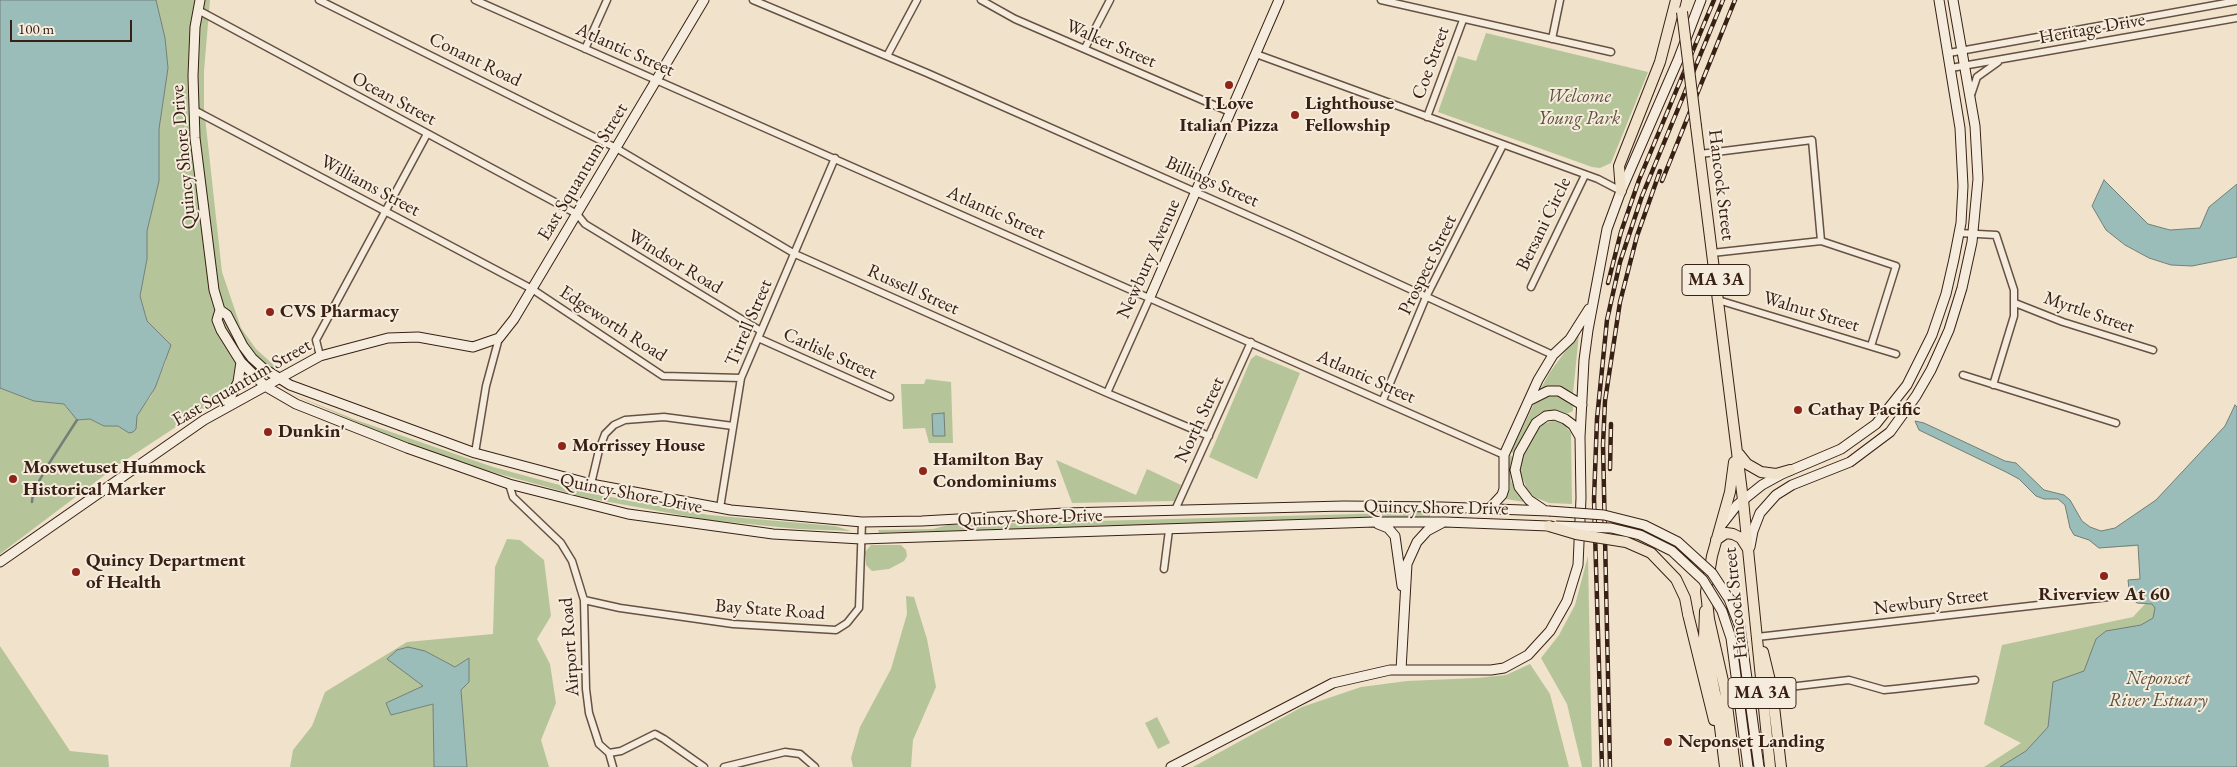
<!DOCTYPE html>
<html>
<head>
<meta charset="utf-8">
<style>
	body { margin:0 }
	#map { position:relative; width:2237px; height:767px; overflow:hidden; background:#f1e2cb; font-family:"EB Garamond",serif }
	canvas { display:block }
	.scale { position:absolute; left:10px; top:20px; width:122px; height:22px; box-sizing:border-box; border:2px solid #382114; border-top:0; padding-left:6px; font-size:15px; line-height:18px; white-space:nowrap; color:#382114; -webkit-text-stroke:4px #f6ecdd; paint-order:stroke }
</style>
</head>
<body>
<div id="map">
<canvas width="2237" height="767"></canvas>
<div class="scale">100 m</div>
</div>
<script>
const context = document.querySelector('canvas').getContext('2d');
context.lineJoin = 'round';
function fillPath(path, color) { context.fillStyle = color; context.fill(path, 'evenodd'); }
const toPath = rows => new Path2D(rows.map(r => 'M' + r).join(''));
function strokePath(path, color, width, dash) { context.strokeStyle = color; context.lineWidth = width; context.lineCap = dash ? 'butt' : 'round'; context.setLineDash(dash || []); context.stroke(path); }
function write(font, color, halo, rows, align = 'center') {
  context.font = font + ' "EB Garamond",serif'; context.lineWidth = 4; context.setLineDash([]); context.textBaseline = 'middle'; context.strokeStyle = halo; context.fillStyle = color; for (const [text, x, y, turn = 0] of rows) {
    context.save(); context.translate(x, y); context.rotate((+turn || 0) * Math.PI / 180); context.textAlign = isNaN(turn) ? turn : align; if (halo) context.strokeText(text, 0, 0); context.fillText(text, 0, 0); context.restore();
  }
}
fillPath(toPath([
	[156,0,210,0,204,71,204,108,222,272,241,328,256,349,277,368,211,404,118,465,0,554,0,388,34,401,64,404,77,420,90,419,104,426,118,426,129,433,141,409,151,396,166,361,159,335,147,321,140,296,147,259,147,231,159,181,159,129,168,68,165,38],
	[1486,33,1648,72,1611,163,1600,168,1592,167,1438,112,1458,56,1476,61],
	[1579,333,1573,394,1557,387,1540,390,1550,372],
	[1256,355,1300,373,1257,479,1209,457,1251,359],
	[926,379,951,382,953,443,929,443,925,428,903,429,901,384,924,384],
	[287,392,356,420,493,467,589,493,709,515,835,526,851,531,798,529,708,520,587,498,492,472,441,455,389,436],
	[1554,395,1561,396,1573,403,1573,411,1566,414,1555,410,1540,413,1533,419,1515,454,1511,452,1534,404,1546,396],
	[2235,405,2237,407,2237,767,1984,767,2021,743,1984,724,2002,645,2133,617,2145,604,2137,603,2130,597,2128,580,2140,579,2139,546,2099,548,2089,540,2074,535,2070,528,2065,505,2058,499,2044,499,2036,496,2019,479,2006,472,1919,430,1915,421,1924,423,2005,461,2016,463,2044,490,2064,495,2070,500,2082,521,2090,527,2101,531,2115,528,2156,500,2225,426],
	[1556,420,1563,423,1571,433,1572,504,1549,503,1534,497,1527,489,1519,469,1521,459,1540,425],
	[1510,455,1513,457,1510,468,1511,481,1524,502,1506,499,1510,487,1508,467],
	[1056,460,1136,495,1147,469,1181,485,1174,501,1072,503],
	[1430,512,1430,517,879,533,878,530,933,529,948,525],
	[507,539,520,540,544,560,551,616,537,639,550,664,556,703,541,740,549,767,467,767,461,690,469,658,455,667,425,651,424,686,386,703,391,715,433,704,434,767,290,767,293,750,312,726,325,692,407,642,493,634,495,567],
	[871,545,901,545,906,550,907,556,904,561,889,569,872,571,866,565,865,552],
	[1588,556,1592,767,1582,767,1567,704,1541,658,1559,635,1575,605],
	[906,596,914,597,927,639,936,687,913,740,911,767,853,767,851,758,860,727,891,669,907,614],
	[0,646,70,751,108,755,109,767,0,767],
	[1530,664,1550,694,1569,767,1193,767,1302,707,1361,687,1407,681,1477,678,1506,675],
	[1157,717,1170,743,1158,749,1145,723]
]), '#b6c49a');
const water = toPath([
	[0,0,156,0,165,38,168,68,159,129,159,181,147,231,147,259,140,296,147,321,171,345,155,388,137,416,136,429,133,432,129,433,118,426,104,426,90,419,77,420,64,404,34,401,0,388,0,0],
	[2104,180,2148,224,2170,230,2200,228,2209,207,2237,184,2237,257,2192,266,2171,265,2149,258,2125,245,2106,230,2092,206,2104,180],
	[2235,405,2237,407,2237,767,2000,767,2026,751,2048,727,2053,682,2084,671,2096,639,2106,631,2141,625,2153,618,2155,608,2152,604,2137,603,2130,597,2128,580,2140,579,2138,545,2099,548,2089,540,2074,535,2070,528,2065,505,2058,499,2044,499,2036,496,2019,479,2006,472,1919,430,1915,421,1924,423,2005,461,2016,463,2044,490,2064,495,2070,500,2082,521,2090,527,2101,531,2115,528,2156,500,2225,426,2235,405],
	[944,413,945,436,933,436,932,414,944,413],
	[408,647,425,651,455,667,469,658,469,682,461,690,467,767,434,767,433,704,391,715,386,703,423,686,387,659,397,650,408,647]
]);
fillPath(water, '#9bbdba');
strokePath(water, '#737f78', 1);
strokePath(toPath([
	[32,502,33,492,48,465,77,420]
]), '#737f78', 2.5);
const street = toPath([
	[319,0,616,148,795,254,1107,393,1209,436],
	[475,0,1504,455],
	[753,0,927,73,1288,233,1553,355],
	[981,0,1015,19,1230,112],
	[1381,0,1611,52],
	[198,10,577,214,585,224,761,331],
	[1552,39,1560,0],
	[1085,48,1110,0],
	[585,49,607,0],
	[1949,53,2237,1],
	[1256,54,1598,179,1621,191],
	[887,56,917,0],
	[1951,68,2237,18],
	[1971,95,1977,77,1998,62],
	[194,110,532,289,663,376,741,378],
	[1427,117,1463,20],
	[1700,154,1812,140,1821,241],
	[1959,233,1996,235,2014,290,2014,316,1993,385],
	[1712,253,1821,241,1896,266,1871,346],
	[1531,287,1585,175],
	[1718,300,1896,354],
	[2015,303,2063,322,2153,350],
	[758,338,890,397],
	[320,356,316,340,427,134],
	[1963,375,2116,423],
	[1107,393,1150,297],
	[1383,400,1426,297,1503,145],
	[475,453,486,386,499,338],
	[509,484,513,497,561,543,572,561,584,600,586,689,589,713,599,744,609,753,613,767],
	[591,484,599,450,605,434,614,425,625,420,664,417,733,426],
	[720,508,741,378,835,158],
	[1175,510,1251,342],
	[1164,569,1169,530],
	[584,600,620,608,733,624,836,630,847,623,859,608,862,522],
	[1757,637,2109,597],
	[1772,689,1849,680,1884,690,1895,689,1975,680],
	[609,753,621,751,655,734,664,739,704,767],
	[724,767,785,752,800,754,815,767]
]);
const secondary = toPath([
	[200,0,195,27,193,76,195,138,214,290,220,310,217,320,221,330,241,362,265,386,296,404,407,448,509,484,628,514,773,534,861,539,1374,522,1445,522,1549,526],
	[1150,297,1279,0],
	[220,310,227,315,243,346,252,358,263,368,290,385,475,453,591,484,731,510,862,522,922,521,1065,513,1344,506,1442,507,1549,511],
	[1530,400,1548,391,1559,391,1582,405],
	[226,406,238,382,241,362],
	[1489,509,1502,495,1504,489,1504,455,1538,380,1553,355,1570,339,1589,309],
	[1544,510,1529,500,1519,487,1515,470,1519,453,1536,423,1546,416,1555,415,1565,419,1573,425,1580,437],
	[1723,523,1737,505,1762,485,1782,474,1841,449,1876,424,1907,385,1932,335,1946,294,1954,259,1961,223,1963,186,1960,128,1939,0],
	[1378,524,1388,528,1395,536,1402,586],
	[1750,547,1753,531,1760,513,1776,495,1792,485,1850,462,1890,432,1916,396,1931,370,1949,330,1962,288,1972,242,1978,179,1975,126,1953,0],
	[0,562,204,420,320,356,388,338,418,337,473,347,499,338,514,319,704,0],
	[1401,670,1407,564,1417,542,1427,531,1442,523],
	[1171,767,1333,683,1390,670,1491,670,1504,668,1528,655,1550,631,1567,601,1578,565,1581,498,1580,437,1584,360,1588,330,1607,229,1621,191,1678,60,1701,0]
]);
const primary = toPath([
	[1696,126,1743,500,1770,767],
	[1621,191,1619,166,1660,62,1676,0],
	[1739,454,1747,464,1761,472,1776,474,1790,470],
	[1734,462,1730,492,1712,556,1706,592,1709,619,1725,690,1735,767],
	[1716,540,1726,533,1733,534,1741,538,1748,549],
	[1705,611,1704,638,1717,703,1725,767],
	[1688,614,1714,720],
	[1763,652,1772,689,1781,767]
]);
strokePath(street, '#665142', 9);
strokePath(secondary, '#382114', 11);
strokePath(primary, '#382114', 12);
strokePath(street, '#f6ecdd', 6);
strokePath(secondary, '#f6ecdd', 9);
strokePath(primary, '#f1e2cb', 10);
const rail = toPath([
	[1662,181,1735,0],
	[1608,283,1621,232,1639,180,1714,0],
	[1610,469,1611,424],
	[1602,767,1594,499,1597,419,1607,320,1620,262,1642,196,1723,0],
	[1610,767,1603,445,1605,401,1620,302,1637,236,1660,171]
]);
strokePath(rail, '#382114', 4.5);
strokePath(rail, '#f6ecdd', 2.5, [8]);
const secondaryBridge = toPath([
	[1549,511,1604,515,1644,525,1678,542,1712,573,1729,599,1740,627,1759,767],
	[1556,526,1611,528,1640,535,1672,551,1703,580,1722,611,1731,638,1748,767]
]);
const primaryBridge = toPath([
	[1682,12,1696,126],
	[1549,526,1576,534,1626,542,1651,553,1676,579,1685,598,1688,614]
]);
strokePath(secondaryBridge, '#382114', 11, []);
strokePath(primaryBridge, '#382114', 12, []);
strokePath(secondaryBridge, '#f6ecdd', 9);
strokePath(primaryBridge, '#f1e2cb', 10);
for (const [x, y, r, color] of [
	[1229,85,5,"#8f2418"],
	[1295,115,5,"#8f2418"],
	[270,312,5,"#8f2418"],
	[1798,410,5,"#8f2418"],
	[268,432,5,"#8f2418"],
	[562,446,5,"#8f2418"],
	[923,471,5,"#8f2418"],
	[13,479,5,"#8f2418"],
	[76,572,5,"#8f2418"],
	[2104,576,5,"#8f2418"],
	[1668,742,5,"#8f2418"]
]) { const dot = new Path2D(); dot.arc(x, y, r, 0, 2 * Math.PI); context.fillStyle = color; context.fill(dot); strokePath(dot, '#f6ecdd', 2); }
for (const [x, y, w] of [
	[1716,280,68],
	[1762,693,68]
]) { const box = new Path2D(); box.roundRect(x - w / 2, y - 15.5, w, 31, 4); context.fillStyle = '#f6ecdd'; context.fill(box); strokePath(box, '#382114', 1); }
write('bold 18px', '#382114', null, [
	["MA 3A",1716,280],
	["MA 3A",1762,693]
]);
write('19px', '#382114', '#f6ecdd', [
	["Heritage Drive",2092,29,-10],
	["Walker Street",1111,44,23],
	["Atlantic Street",625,50,24],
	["Conant Road",475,60,26],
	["Coe Street",1431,63,-70],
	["Ocean Street",394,99,28],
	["Quincy Shore Drive",184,157,-95],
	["East Squantum Street",583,172,-59],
	["Billings Street",1212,182,24],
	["Hancock Street",1721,185,83],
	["Williams Street",370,186,28],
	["Atlantic Street",996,213,24],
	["Bersani Circle",1544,224,-64],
	["Newbury Avenue",1149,259,-66],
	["Windsor Road",675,262,31],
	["Prospect Street",1428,265,-64],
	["Russell Street",913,290,24],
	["Walnut Street",1811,312,17],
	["Myrtle Street",2089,313,19],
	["Tirrell Street",749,323,-67],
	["Edgeworth Road",613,324,33],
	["Carlisle Street",830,354,24],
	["Atlantic Street",1366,377,24],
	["East Squantum Street",242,383,-30],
	["North Street",1200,420,-65],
	["Quincy Shore Drive",631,494,11],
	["Quincy Shore Drive",1436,508,1],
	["Quincy Shore Drive",1030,518,-2],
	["Newbury Street",1931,602,-7],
	["Hancock Street",1736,603,-96],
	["Bay State Road",770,610,4],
	["Airport Road",570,647,-94]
]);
write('italic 19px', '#5e523c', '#f6ecdd', [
	["Welcome",1579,97],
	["Young Park",1579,119],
	["Neponset",2158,679],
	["River Estuary",2158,701]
]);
write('bold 19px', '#382114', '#f6ecdd', [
	["I Love",1229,104,"center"],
	["Italian Pizza",1229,126,"center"],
	["Lighthouse",1305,104],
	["Fellowship",1305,126],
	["CVS Pharmacy",280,312],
	["Cathay Pacific",1808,410],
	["Dunkin'",278,432],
	["Morrissey House",572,446],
	["Hamilton Bay",933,460],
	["Condominiums",933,482],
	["Moswetuset Hummock",23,468],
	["Historical Marker",23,490],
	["Quincy Department",86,561],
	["of Health",86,583],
	["Riverview At 60",2104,595,"center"],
	["Neponset Landing",1678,742]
], 'left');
</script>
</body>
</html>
